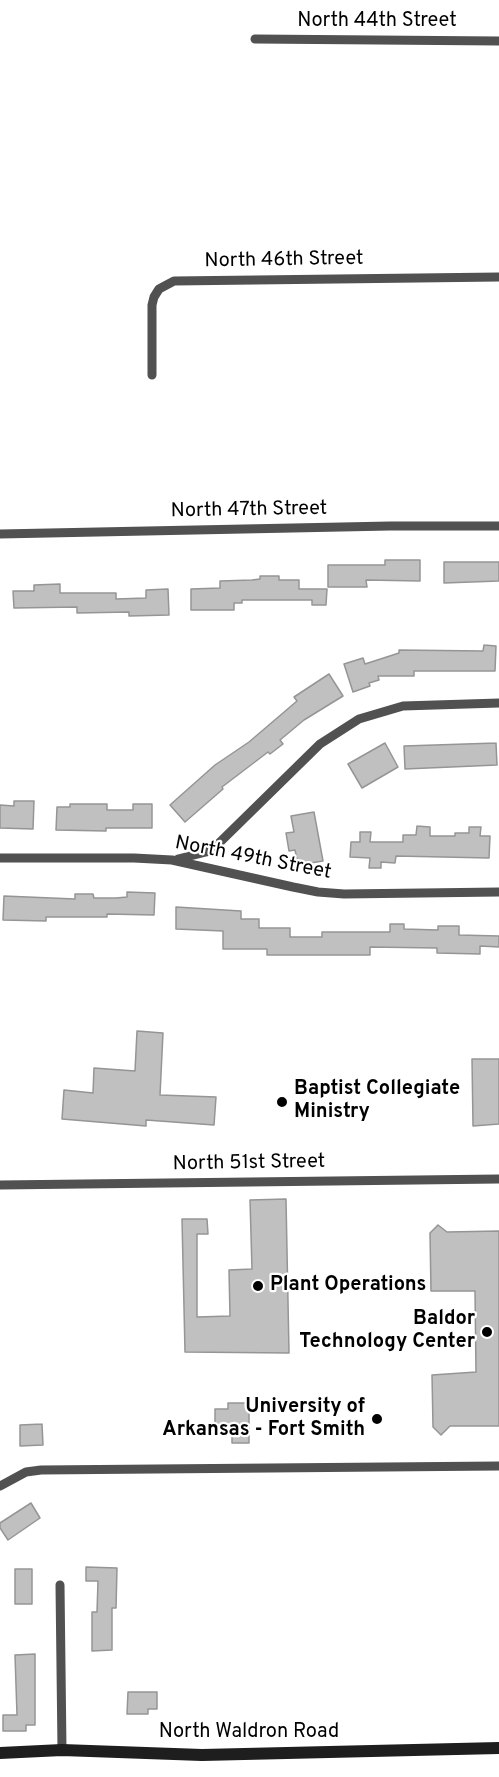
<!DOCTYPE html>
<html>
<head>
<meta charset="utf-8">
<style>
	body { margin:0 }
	canvas { display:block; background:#fff }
</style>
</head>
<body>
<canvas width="499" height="1777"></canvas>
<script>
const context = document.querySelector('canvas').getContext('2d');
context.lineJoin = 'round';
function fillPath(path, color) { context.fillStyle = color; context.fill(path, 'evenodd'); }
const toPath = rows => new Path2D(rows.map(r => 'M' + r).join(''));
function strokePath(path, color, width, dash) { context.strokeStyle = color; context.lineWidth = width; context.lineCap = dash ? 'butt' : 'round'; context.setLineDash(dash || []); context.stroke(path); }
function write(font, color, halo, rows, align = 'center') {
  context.font = font + ' Overpass,sans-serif'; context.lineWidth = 4.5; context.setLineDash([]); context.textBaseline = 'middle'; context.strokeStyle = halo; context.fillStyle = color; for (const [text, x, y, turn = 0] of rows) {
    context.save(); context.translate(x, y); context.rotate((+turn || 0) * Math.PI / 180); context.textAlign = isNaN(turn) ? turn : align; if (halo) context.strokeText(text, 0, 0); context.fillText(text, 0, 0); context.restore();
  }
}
const building = toPath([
	[385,560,420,560,420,581,366,580,367,587,328,587,328,565,385,565,385,560],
	[444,562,499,562,499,581,444,583,444,562],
	[260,576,279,576,279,580,299,580,299,589,327,589,326,605,312,605,312,600,242,600,242,603,234,603,234,610,191,610,191,589,220,588,220,581,252,580,260,579,260,576],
	[60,584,60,593,116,593,116,599,146,598,146,590,168,589,169,615,129,616,129,612,77,613,77,607,14,608,13,591,34,591,34,585,60,584],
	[484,645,496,646,495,671,414,671,414,676,378,676,379,680,369,683,370,686,353,692,344,664,363,658,365,664,399,653,399,650,483,651,484,645],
	[329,674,343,696,304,720,280,740,283,744,270,754,268,752,222,787,223,789,185,822,170,805,215,765,249,742,297,701,294,697,329,674],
	[385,743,398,767,362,788,348,764,385,743],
	[496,743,497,765,405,769,404,746,496,743],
	[14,801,34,801,33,829,0,828,0,805,14,806,14,801],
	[70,804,107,804,107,810,133,810,133,804,152,804,152,828,106,828,106,831,56,830,57,807,70,807,70,804],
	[314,812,323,861,298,865,295,850,289,851,286,833,294,832,291,816,314,812],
	[417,826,430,827,430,836,455,836,455,833,469,833,469,827,481,827,480,836,490,836,489,858,396,856,395,863,381,862,381,868,369,868,370,858,350,857,351,842,360,842,360,832,371,832,370,842,403,842,403,835,416,835,417,826],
	[127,892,155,893,154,915,107,914,107,917,46,917,46,921,3,920,4,896,75,899,75,894,93,894,94,898,116,898,127,897,127,892],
	[176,907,241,911,241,919,259,919,259,928,290,928,290,937,322,937,322,932,390,932,390,924,404,924,404,929,438,930,438,926,459,926,459,935,499,936,499,947,480,946,480,954,437,953,437,948,370,947,370,955,267,955,267,949,223,949,223,931,176,929,176,907],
	[137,1031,163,1033,160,1095,216,1097,214,1125,146,1120,146,1126,62,1119,64,1090,93,1093,94,1068,135,1071,137,1031],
	[472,1059,499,1059,499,1124,473,1126,472,1059],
	[286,1199,289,1353,185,1352,182,1219,207,1219,208,1234,197,1234,197,1317,230,1316,229,1270,252,1269,250,1200,286,1199],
	[438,1225,447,1232,499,1231,499,1426,450,1426,441,1435,433,1427,432,1375,476,1372,475,1291,431,1291,430,1233,438,1225],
	[228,1403,249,1403,249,1443,232,1443,232,1429,215,1429,215,1409,228,1409,228,1403],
	[42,1424,43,1445,20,1446,20,1425,42,1424],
	[31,1503,40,1518,8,1540,0,1528,0,1523,31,1503],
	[86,1567,117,1568,116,1608,112,1608,112,1650,92,1651,92,1612,97,1612,98,1581,86,1581,86,1567],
	[15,1569,32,1569,32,1604,15,1604,15,1569],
	[35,1654,35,1725,26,1725,26,1731,3,1731,3,1715,17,1715,15,1655,35,1654],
	[128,1692,157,1692,157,1709,148,1709,148,1714,127,1714,128,1692]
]);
fillPath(building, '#c0c0c0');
strokePath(building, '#959595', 1.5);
strokePath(toPath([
	[255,39,499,41],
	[152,375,152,305,154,297,159,289,174,281,499,277],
	[0,534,390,526,499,526],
	[0,858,134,858,172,860,293,887,318,892,344,894,499,892],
	[178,859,206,852,215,847,320,744,359,719,403,706,499,703],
	[0,1185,499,1179],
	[0,1486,26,1472,41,1470,499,1466],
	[60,1585,62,1750]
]), '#515151', 9);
strokePath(toPath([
	[0,1753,62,1750,202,1755,499,1748]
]), '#1e1e1e', 12);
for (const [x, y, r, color] of [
	[282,1102,6,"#000"],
	[258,1286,6,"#000"],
	[487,1332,6,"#000"],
	[377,1419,6,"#000"]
]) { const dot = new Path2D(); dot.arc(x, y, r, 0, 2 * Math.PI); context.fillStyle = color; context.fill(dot); strokePath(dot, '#fff', 2); }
write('20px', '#000', '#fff', [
	["North 44th Street",377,22],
	["North 46th Street",284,261,-1],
	["North 47th Street",249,511,-1],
	["North 49th Street",253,859,11],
	["North 51st Street",249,1164,-1],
	["North Waldron Road",249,1733]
]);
write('bold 20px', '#000', '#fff', [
	["Baptist Collegiate",294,1090],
	["Ministry",294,1113],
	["Plant Operations",270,1286],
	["Baldor",475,1320,"right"],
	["Technology Center",475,1343,"right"],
	["University of",365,1408,"right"],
	["Arkansas - Fort Smith",365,1431,"right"]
], 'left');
</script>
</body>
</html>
